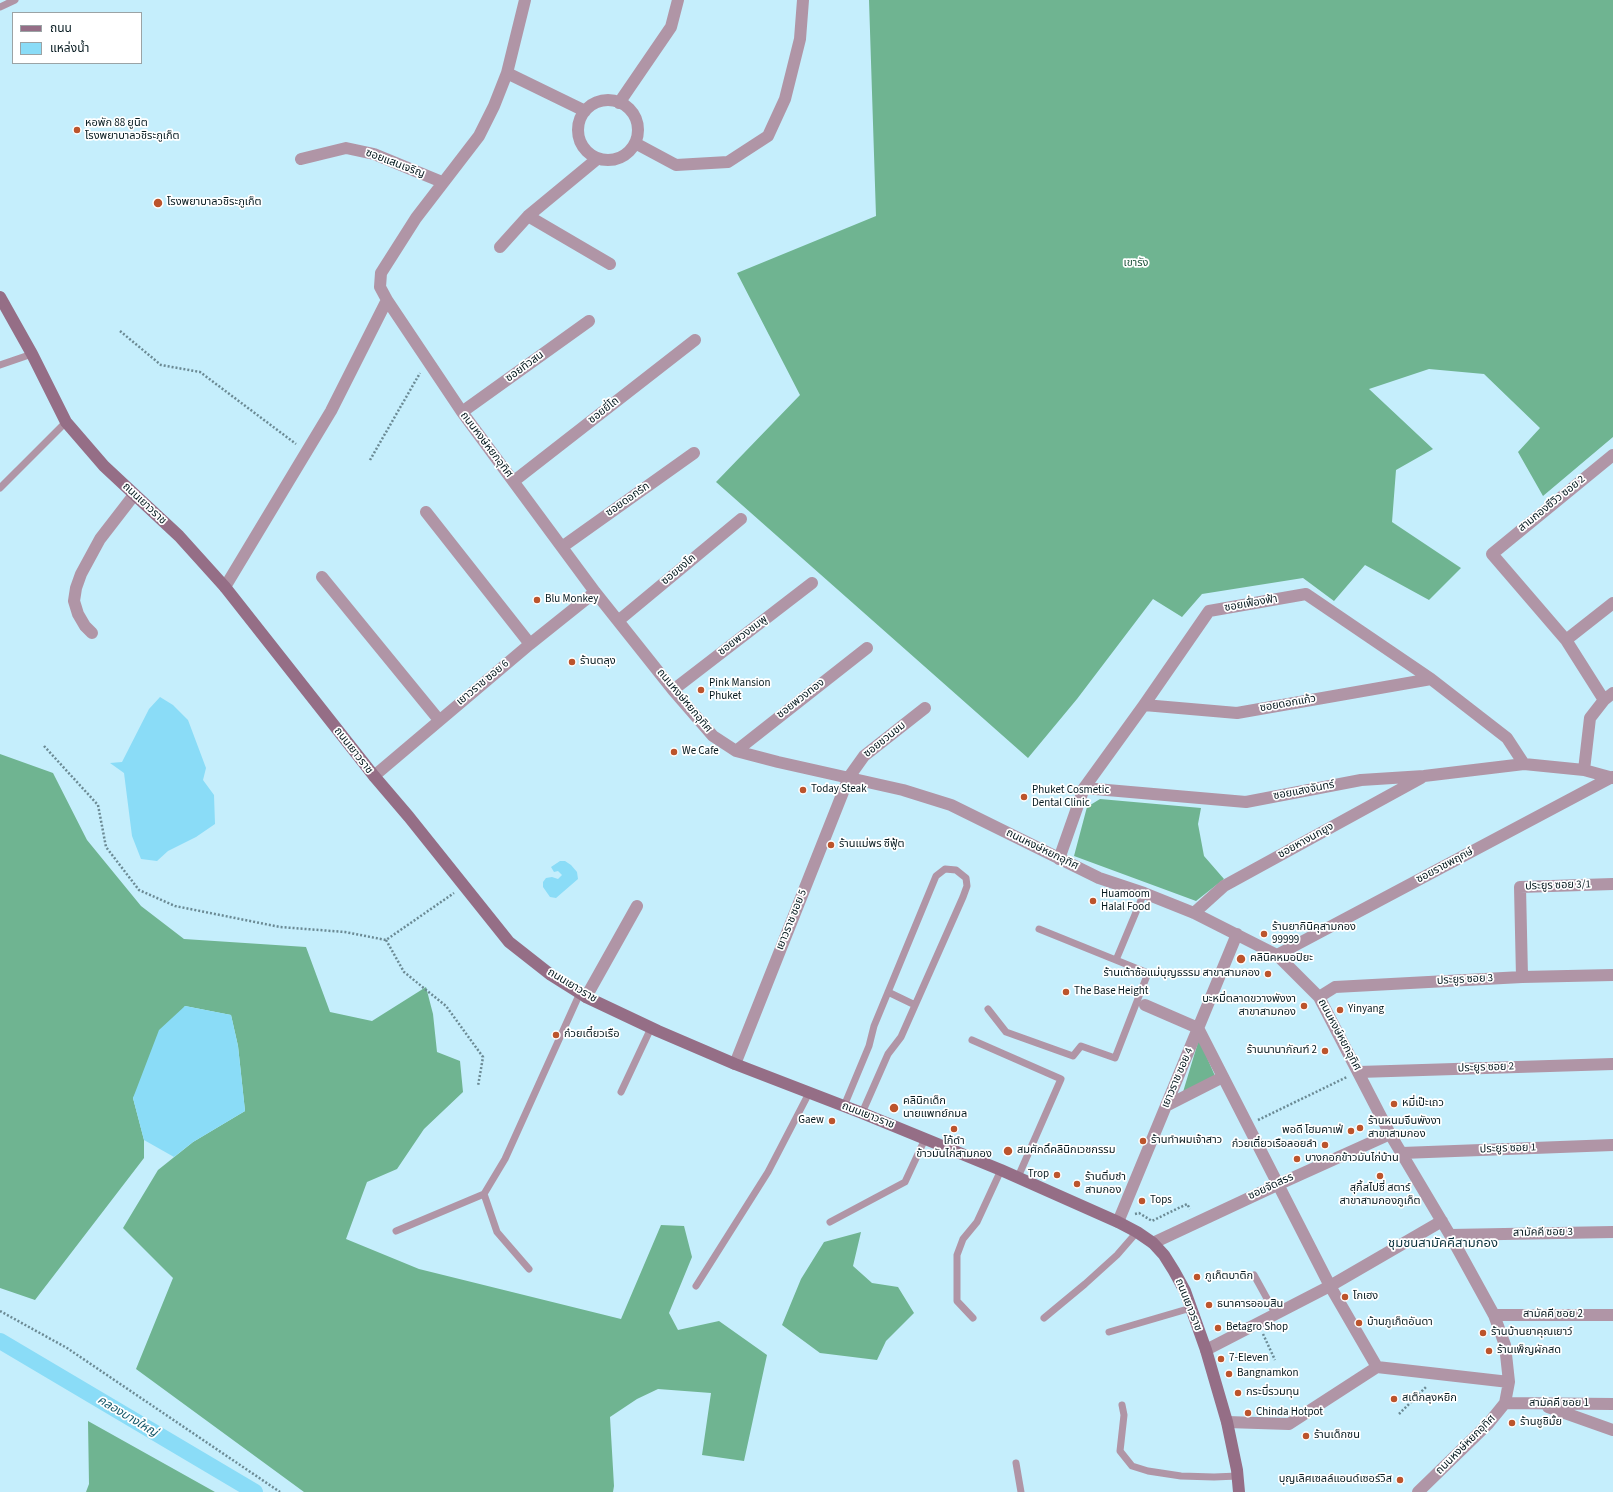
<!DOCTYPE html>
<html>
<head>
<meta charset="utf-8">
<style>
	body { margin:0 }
	#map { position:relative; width:1613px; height:1492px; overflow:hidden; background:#c5eefc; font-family:"Source Sans 3","Noto Sans Thai",sans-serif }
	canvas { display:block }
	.legend { position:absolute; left:12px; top:12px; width:130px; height:52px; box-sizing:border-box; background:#fff; border:1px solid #9ba3a5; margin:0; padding:5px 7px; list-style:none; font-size:12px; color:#05191f }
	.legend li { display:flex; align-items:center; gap:8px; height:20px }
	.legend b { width:20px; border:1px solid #9ba3a5 }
</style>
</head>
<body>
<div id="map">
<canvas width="1613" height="1492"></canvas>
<ul class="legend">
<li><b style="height:5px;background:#956e86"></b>ถนน</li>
<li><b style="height:11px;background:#8adcf7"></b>แหล่งน้ำ</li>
</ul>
</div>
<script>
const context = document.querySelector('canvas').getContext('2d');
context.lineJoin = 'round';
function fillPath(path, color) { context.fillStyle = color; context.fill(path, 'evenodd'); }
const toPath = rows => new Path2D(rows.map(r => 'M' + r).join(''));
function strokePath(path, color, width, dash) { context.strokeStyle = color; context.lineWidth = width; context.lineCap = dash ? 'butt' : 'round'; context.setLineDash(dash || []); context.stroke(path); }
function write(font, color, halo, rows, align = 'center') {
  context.font = font + ' "Source Sans 3","Noto Sans Thai",sans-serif'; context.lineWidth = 3.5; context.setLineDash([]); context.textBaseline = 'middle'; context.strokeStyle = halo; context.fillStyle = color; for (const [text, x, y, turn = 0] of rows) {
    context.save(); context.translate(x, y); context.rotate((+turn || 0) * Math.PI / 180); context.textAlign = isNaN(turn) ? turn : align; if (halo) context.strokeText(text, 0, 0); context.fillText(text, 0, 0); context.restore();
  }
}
fillPath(toPath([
	[869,0,1613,0,1613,437,1543,496,1518,452,1540,428,1484,374,1429,369,1369,389,1433,449,1396,470,1392,522,1461,568,1429,600,1365,565,1334,601,1303,578,1202,594,1182,617,1153,599,1077,699,1028,758,716,482,800,395,737,273,876,216],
	[0,754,53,773,87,840,141,906,184,939,306,947,330,1012,372,1021,426,987,433,1014,437,1052,460,1061,463,1092,424,1129,397,1169,367,1182,346,1239,419,1269,621,1319,661,1225,684,1226,692,1257,669,1313,678,1330,719,1321,767,1355,744,1461,702,1455,711,1393,658,1389,637,1399,610,1417,614,1486,613,1492,304,1492,136,1369,173,1278,123,1228,158,1170,193,1142,245,1111,238,1046,231,1015,185,1006,133,1098,144,1140,144,1158,35,1300,0,1288],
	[1100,799,1201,808,1198,824,1204,856,1224,879,1196,901,1074,856,1087,807],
	[1199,1039,1215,1076,1183,1092],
	[861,1232,853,1266,872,1283,898,1287,914,1313,886,1341,877,1360,820,1353,782,1325,801,1279,824,1242],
	[88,1421,215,1492,86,1492,89,1484]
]), '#6fb491');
fillPath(toPath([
	[160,697,173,705,188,720,206,768,203,780,214,795,215,824,196,837,168,851,157,861,141,859,132,836,124,773,110,763,122,762,149,709],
	[560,861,565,861,571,865,577,872,578,879,556,898,550,897,543,887,543,882,546,878,552,877,558,879,562,875,558,871,554,872,551,867],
	[185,1006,231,1015,238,1046,245,1111,193,1142,174,1157,144,1140,133,1098,159,1030]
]), '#8adcf7');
strokePath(toPath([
	[0,1341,255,1492]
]), '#8adcf7', 16);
strokePath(toPath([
	[120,331,161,365,200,372,296,444],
	[370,460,420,373],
	[44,746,98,805,106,847,139,890,175,906,280,927,345,932,386,940,454,893],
	[386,940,404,972,446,1006,483,1057,478,1086],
	[1258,1120,1347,1077],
	[1135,1214,1139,1213,1152,1221,1187,1204,1190,1209],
	[0,1311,67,1348,280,1492],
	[1263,1334,1275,1360],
	[1399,1414,1427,1386]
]), '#6b8a94', 2.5, [2, 2]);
strokePath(toPath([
	[0,7,15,0],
	[0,365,32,354],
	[0,488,66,422],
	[1116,960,1144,893],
	[888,992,915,1005],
	[988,1009,1006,1032,1073,1056,1081,1046,1115,1058,1148,973,1039,929],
	[972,1040,1061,1079,1018,1177],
	[621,1092,651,1028],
	[844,1106,869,1046,874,1026,936,876,945,869,956,870,966,878,967,886,963,897,901,1037,888,1054,862,1113],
	[484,1194,497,1232,529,1269],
	[830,1222,905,1182,925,1139],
	[396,1231,484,1194,505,1159,580,993],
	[1254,1275,1275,1313],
	[696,1286,768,1172,809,1093],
	[973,1318,957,1301,957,1255,963,1239,977,1222,1001,1170],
	[1044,1318,1085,1284,1117,1255,1137,1232],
	[1109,1332,1191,1308],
	[1122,1405,1124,1415,1120,1451,1132,1466,1148,1471,1181,1476,1214,1477,1238,1476],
	[1016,1463,1021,1492]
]), '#b095a6', 7);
strokePath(toPath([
	[525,0,507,73,494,106,479,136,416,218,381,273,380,287,387,300,462,412,595,592,673,690,713,736,736,751,778,762,903,790,951,805,1099,878,1144,893,1194,913,1277,955,1319,997,1390,1134,1450,1235,1494,1315,1505,1345,1509,1382,1505,1403,1488,1424,1418,1492],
	[507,73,585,111],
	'578 130a30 30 0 1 1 60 0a30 30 0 1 1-60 0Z',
	[619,103,671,27,678,0],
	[635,143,676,165,728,162,768,136,785,99,800,39,803,0],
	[301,159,346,148,374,154,442,182],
	[528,216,610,264],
	[500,247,528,216,597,159],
	[462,412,589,321],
	[514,481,695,340],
	[426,512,530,644],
	[562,547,694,453],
	[322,577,439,720],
	[225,587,331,411,387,300],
	[618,621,741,519],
	[92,633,85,626,78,614,74,601,76,588,81,574,100,539,134,495],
	[1566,640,1613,603],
	[673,690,812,583],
	[1604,700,1566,640,1492,554,1613,455],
	[1144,705,1237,713,1431,679],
	[736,751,867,648],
	[1584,770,1590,718,1604,700,1613,693],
	[374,776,530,644,595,592],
	[1084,788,1246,802,1361,780,1424,776,1524,764,1584,770,1613,778],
	[1059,859,1084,788,1144,705,1209,611,1306,594,1431,679,1507,738,1524,764],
	[1194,913,1224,886,1421,778],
	[1277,955,1612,777],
	[1522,977,1520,887,1613,884],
	[586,997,637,906],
	[1319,997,1335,987,1522,977,1613,975],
	[1145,1005,1198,1028,1330,1286,1377,1367],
	[735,1064,849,777,864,756,925,708],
	[1359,1072,1613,1064],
	[1166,1106,1223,1077],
	[1402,1153,1613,1145],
	[1118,1222,1237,934],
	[1450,1235,1613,1232],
	[1153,1243,1277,1185,1390,1134],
	[1494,1315,1613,1315],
	[1206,1350,1330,1286,1442,1221],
	[1505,1403,1613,1404],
	[1548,1407,1613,1430],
	[1227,1422,1289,1424,1377,1367,1509,1382]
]), '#b095a6', 12);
strokePath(toPath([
	[0,297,32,354,66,422,104,466,179,536,225,587,374,776,409,817,509,942,551,975,586,997,658,1031,735,1064,862,1113,1001,1170,1118,1222,1137,1232,1153,1243,1164,1255,1174,1271,1185,1291,1206,1350,1227,1422,1237,1470,1239,1492]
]), '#956e86', 12);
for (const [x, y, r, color] of [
	[77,130,4,"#bc542c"],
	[158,203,5,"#bc542c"],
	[537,600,4,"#bc542c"],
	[572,662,4,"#bc542c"],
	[701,690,4,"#bc542c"],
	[674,752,4,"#bc542c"],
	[803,790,4,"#bc542c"],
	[1024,797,4,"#bc542c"],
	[831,845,4,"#bc542c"],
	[1093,901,4,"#bc542c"],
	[1264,934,4,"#bc542c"],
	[1241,959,5,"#bc542c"],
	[1268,974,4,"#bc542c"],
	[1066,992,4,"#bc542c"],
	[1304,1006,4,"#bc542c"],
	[1340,1010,4,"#bc542c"],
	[556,1035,4,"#bc542c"],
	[1325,1051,4,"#bc542c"],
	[1394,1104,4,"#bc542c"],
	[894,1108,5,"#bc542c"],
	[832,1121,4,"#bc542c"],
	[1360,1128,4,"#bc542c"],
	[954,1129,4,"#bc542c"],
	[1351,1131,4,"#bc542c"],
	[1143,1141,4,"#bc542c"],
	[1325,1145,4,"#bc542c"],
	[1008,1151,5,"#bc542c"],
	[1297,1159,4,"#bc542c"],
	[1057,1175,4,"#bc542c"],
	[1380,1176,4,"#bc542c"],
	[1077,1184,4,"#bc542c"],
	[1142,1201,4,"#bc542c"],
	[1197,1277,4,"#bc542c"],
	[1345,1297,4,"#bc542c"],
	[1209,1305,4,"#bc542c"],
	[1359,1323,4,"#bc542c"],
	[1218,1328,4,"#bc542c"],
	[1483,1333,4,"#bc542c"],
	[1489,1351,4,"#bc542c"],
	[1221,1359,4,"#bc542c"],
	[1229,1374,4,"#bc542c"],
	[1238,1393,4,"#bc542c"],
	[1394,1399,4,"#bc542c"],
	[1248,1413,4,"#bc542c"],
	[1512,1423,4,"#bc542c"],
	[1306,1436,4,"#bc542c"],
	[1400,1480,4,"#bc542c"]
]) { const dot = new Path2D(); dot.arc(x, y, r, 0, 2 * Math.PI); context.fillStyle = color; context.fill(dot); strokePath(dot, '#fff', 1.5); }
write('11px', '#05191f', '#fff', [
	["หอพัก 88 ยูนิต",85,124],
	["โรงพยาบาลวชิระภูเก็ต",85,137],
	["โรงพยาบาลวชิระภูเก็ต",167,203],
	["Blu Monkey",545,600],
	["ร้านตลุง",580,662],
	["Pink Mansion",709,684],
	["Phuket",709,697],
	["We Cafe",682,752],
	["Today Steak",811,790],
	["Phuket Cosmetic",1032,791],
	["Dental Clinic",1032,804],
	["ร้านแม่พร ซีฟู้ต",839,845],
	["Huamoom",1101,895],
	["Halal Food",1101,908],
	["ร้านยากินิคุสามกอง",1272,928],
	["99999",1272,941],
	["คลินิคหมอปิยะ",1250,959],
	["ร้านเต้าซ้อแม่บุญธรรม สาขาสามกอง",1260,974,"right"],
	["The Base Height",1074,992],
	["บะหมี่ตลาดขวางพังงา",1296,1000,"right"],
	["สาขาสามกอง",1296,1013,"right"],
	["Yinyang",1348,1010],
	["ก๋วยเตี๋ยวเรือ",564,1035],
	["ร้านนานาภัณฑ์ 2",1317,1051,"right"],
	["คลินิกเด็ก",903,1102],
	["นายแพทย์กมล",903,1115],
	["หมี่เป๊ะเถว",1402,1104],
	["Gaew",824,1121,"right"],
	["ร้านหนมจีนพังงา",1368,1122],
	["สาขาสามกอง",1368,1135],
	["พอดี โฮมคาเฟ่",1343,1131,"right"],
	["ร้านทำผมเจ้าสาว",1151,1141],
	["โก้ดำ",954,1142,"center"],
	["ข้าวมันไก่สามกอง",954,1155,"center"],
	["ก๋วยเตี๋ยวเรือลอยลำ",1317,1145,"right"],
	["สมศักดิ์คลินิกเวชกรรม",1017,1151],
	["บางกอกข้าวมันไก่บ้าน",1305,1159],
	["Trop",1049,1175,"right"],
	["ร้านติ่มซำ",1085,1178],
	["สามกอง",1085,1191],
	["สุกี้สไปซี่ สตาร์",1380,1189,"center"],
	["สาขาสามกองภูเก็ต",1380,1202,"center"],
	["Tops",1150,1201],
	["ภูเก็ตบาติก",1205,1277],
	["โกเฮง",1353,1297],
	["ธนาคารออมสิน",1217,1305],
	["บ้านภูเก็ตอันดา",1367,1323],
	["Betagro Shop",1226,1328],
	["ร้านบ้านยาคุณเยาว์",1491,1333],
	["ร้านเพ็ญผักสด",1497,1351],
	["7-Eleven",1229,1359],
	["Bangnamkon",1237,1374],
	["กระบี่รวมทุน",1246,1393],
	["สเต็กลุงหยิก",1402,1399],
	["Chinda Hotpot",1256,1413],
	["ร้านชูชิมั้ย",1520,1423],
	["ร้านเด็กซน",1314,1436],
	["บุญเลิศเซลล์แอนด์เซอร์วิส",1392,1480,"right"]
], 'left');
write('11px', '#05191f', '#fff', [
	["ซอยแสนเจริญ",395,164,21],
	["ซอยทิวสน",525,367,-36],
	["ซอยยี่โถ",604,411,-38],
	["ถนนหงษ์หยกอุทิศ",486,445,53],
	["ซอยดอกรัก",628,500,-35],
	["ถนนเยาวราช",144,504,43],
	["สามกองซีวิว ซอย 2",1552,504,-39],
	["ซอยชงโค",679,570,-40],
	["ซอยเฟื่องฟ้า",1251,604,-10],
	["ซอยพวงชมพู",743,636,-37],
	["เยาวราช ซอย 6",483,683,-40],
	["ซอยพวงทอง",801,699,-38],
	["ถนนหงษ์หยกอุทิศ",684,701,50],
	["ซอยดอกแก้ว",1288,704,-10],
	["ซอยชวนชม",885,740,-39],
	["ถนนเยาวราช",353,751,52],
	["ซอยแสงจันทร์",1304,791,-11],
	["ซอยหางนกยูง",1306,841,-29],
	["ถนนหงษ์หยกอุทิศ",1042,850,26],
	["ซอยราชพฤกษ์",1445,866,-28],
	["ประยูร ซอย 3/1",1558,886,-2],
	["เยาวราช ซอย 5",792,920,-68],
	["ประยูร ซอย 3",1465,980,-3],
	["ถนนเยาวราช",572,986,31],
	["ถนนหงษ์หยกอุทิศ",1339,1035,62],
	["ประยูร ซอย 2",1486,1068,-2],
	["เยาวราช ซอย 4",1178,1078,-67],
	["ถนนเยาวราช",868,1116,21],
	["ประยูร ซอย 1",1508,1149,-2],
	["ซอยจัดสรร",1271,1187,-25],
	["สามัคคี ซอย 3",1543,1233,-1],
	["ถนนเยาวราช",1188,1305,68],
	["สามัคคี ซอย 2",1553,1315],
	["สามัคคี ซอย 1",1559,1404],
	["ถนนหงษ์หยกอุทิศ",1466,1445,-45]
]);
write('11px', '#1a5038', '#fff', [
	["เขารัง",1136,264]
]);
write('italic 12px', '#14586a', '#fff', [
	["คลองบางใหญ่",127,1417,31]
]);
write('13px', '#0d343f', '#fff', [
	["ชุมชนสามัคคีสามกอง",1443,1244]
]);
</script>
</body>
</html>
